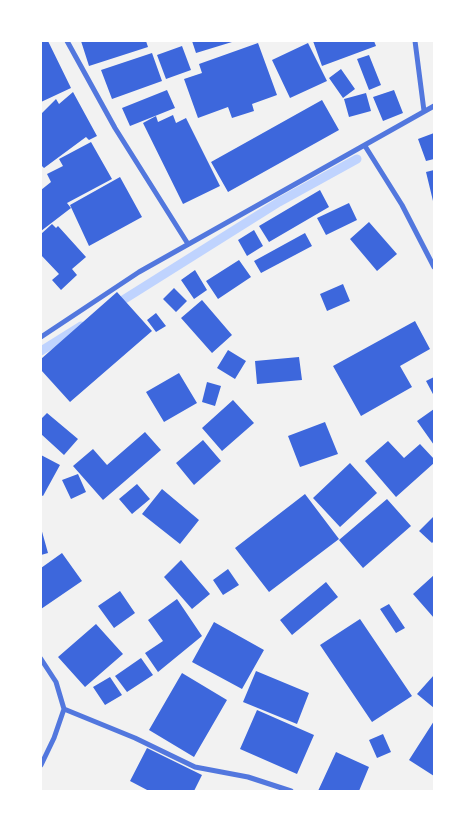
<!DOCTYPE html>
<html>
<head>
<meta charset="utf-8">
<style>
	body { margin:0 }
	#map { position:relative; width:475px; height:832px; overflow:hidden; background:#f2f2f2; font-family:"Nunito Sans",sans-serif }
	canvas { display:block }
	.frame { position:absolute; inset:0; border:42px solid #fff; pointer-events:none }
</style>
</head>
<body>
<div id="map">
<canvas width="475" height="832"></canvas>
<div class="frame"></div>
</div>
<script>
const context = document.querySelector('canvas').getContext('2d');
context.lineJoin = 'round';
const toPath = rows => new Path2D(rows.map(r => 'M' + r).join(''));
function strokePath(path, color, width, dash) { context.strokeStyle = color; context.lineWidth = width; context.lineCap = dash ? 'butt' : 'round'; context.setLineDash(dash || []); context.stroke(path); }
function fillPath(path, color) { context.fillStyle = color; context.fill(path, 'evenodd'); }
strokePath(toPath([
	[115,305,279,202,357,159],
	[41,351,81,326]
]), '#bfd3fe', 9);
fillPath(toPath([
	[41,41,48,41,71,88,41,102],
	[81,41,146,41,148,47,89,66],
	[192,41,232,41,232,42,196,53],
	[313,41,374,41,376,46,322,66],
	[258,43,277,95,252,104,254,111,232,118,228,107,198,118,184,79,202,73,199,64],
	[308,43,327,81,290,98,272,60],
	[182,46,191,70,166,79,157,55],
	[152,53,162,81,112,99,101,70],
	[369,55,381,85,369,90,357,59],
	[341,69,355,89,343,98,329,78],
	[167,90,175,108,130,126,122,108],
	[394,90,403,113,383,121,373,97],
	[73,92,97,136,89,140,86,137,44,168,41,165,41,114,56,99,59,104],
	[366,93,371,111,349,117,344,99],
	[322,100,339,130,228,192,211,162],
	[173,115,176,123,186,118,220,186,183,204,143,123,156,116,158,122],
	[434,133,434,159,426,161,418,139],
	[91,142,112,179,67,203,71,208,41,231,41,190,51,182,47,174,63,166,59,159],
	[434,170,434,201,433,201,426,172],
	[120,177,142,217,89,246,70,205],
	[320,190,329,207,269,242,259,226],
	[349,203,357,220,326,235,317,218],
	[369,222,397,254,377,271,350,239],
	[52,224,56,228,58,226,86,257,72,269,77,275,61,290,52,280,59,274,41,255,41,234],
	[254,230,263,246,247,256,238,240],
	[305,233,312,246,261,273,254,261],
	[239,260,251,277,218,299,206,281],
	[195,270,207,290,194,299,181,280],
	[343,284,350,301,327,311,320,294],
	[174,288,187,301,176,312,163,299],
	[117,292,152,331,70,402,41,370,41,359],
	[202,300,232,335,212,353,181,318],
	[156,313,166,326,156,332,147,320],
	[415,321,430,349,400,366,412,387,361,416,333,366],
	[228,350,246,361,235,379,217,368],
	[299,357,302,380,257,384,255,361],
	[179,373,197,403,164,422,146,392],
	[434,377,434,396,426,381],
	[207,382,221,386,215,406,202,402],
	[233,400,254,423,222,451,202,428],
	[434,409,434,445,417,421],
	[47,413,78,439,64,455,41,434,41,419],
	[325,422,338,454,300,467,288,436],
	[145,432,161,450,103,500,73,466,93,449,107,465],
	[203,440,221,461,194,485,176,463],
	[388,441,404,458,420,444,434,459,434,463,396,497,365,461],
	[41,455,60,465,43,496,41,495],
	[350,463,377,493,340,527,313,498],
	[78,474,86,492,71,499,62,480],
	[137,484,150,499,132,514,119,499],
	[162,489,199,520,180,544,142,514],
	[305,494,339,539,269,592,235,548],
	[387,499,411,526,363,568,339,540],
	[434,516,434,541,432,543,419,531],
	[41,528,48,553,41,555],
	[62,553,82,581,41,609,41,568],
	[181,560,210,594,192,609,164,577],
	[228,569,239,585,223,595,213,580],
	[434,575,434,618,413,594],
	[326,582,338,597,292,635,280,620],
	[120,591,135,613,114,628,98,606],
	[177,599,202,636,158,672,145,653,163,641,148,620],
	[389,604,405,628,396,633,380,609],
	[360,619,412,696,372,722,320,645],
	[214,622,264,650,242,689,192,662],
	[96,624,123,654,85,687,58,657],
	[141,658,153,675,127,692,115,676],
	[256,671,309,693,297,724,243,702],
	[182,673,227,700,194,757,149,730],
	[434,675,434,708,417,694],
	[110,677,122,695,105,705,93,687],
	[257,710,314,735,297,774,240,749],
	[434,721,434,776,409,760],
	[383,734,391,752,377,758,369,740],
	[147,748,202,775,194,791,149,791,130,781],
	[336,752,369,767,359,791,318,791]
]), '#3d67dc');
strokePath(toPath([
	[67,41,115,128,188,244],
	[415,41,424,111],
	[365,146,402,205,434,267],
	[41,337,139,272,434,106],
	[41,659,56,682,64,709,54,738,41,765],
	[64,709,135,738,195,767,248,777,291,791]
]), '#5277de', 5);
</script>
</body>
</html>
